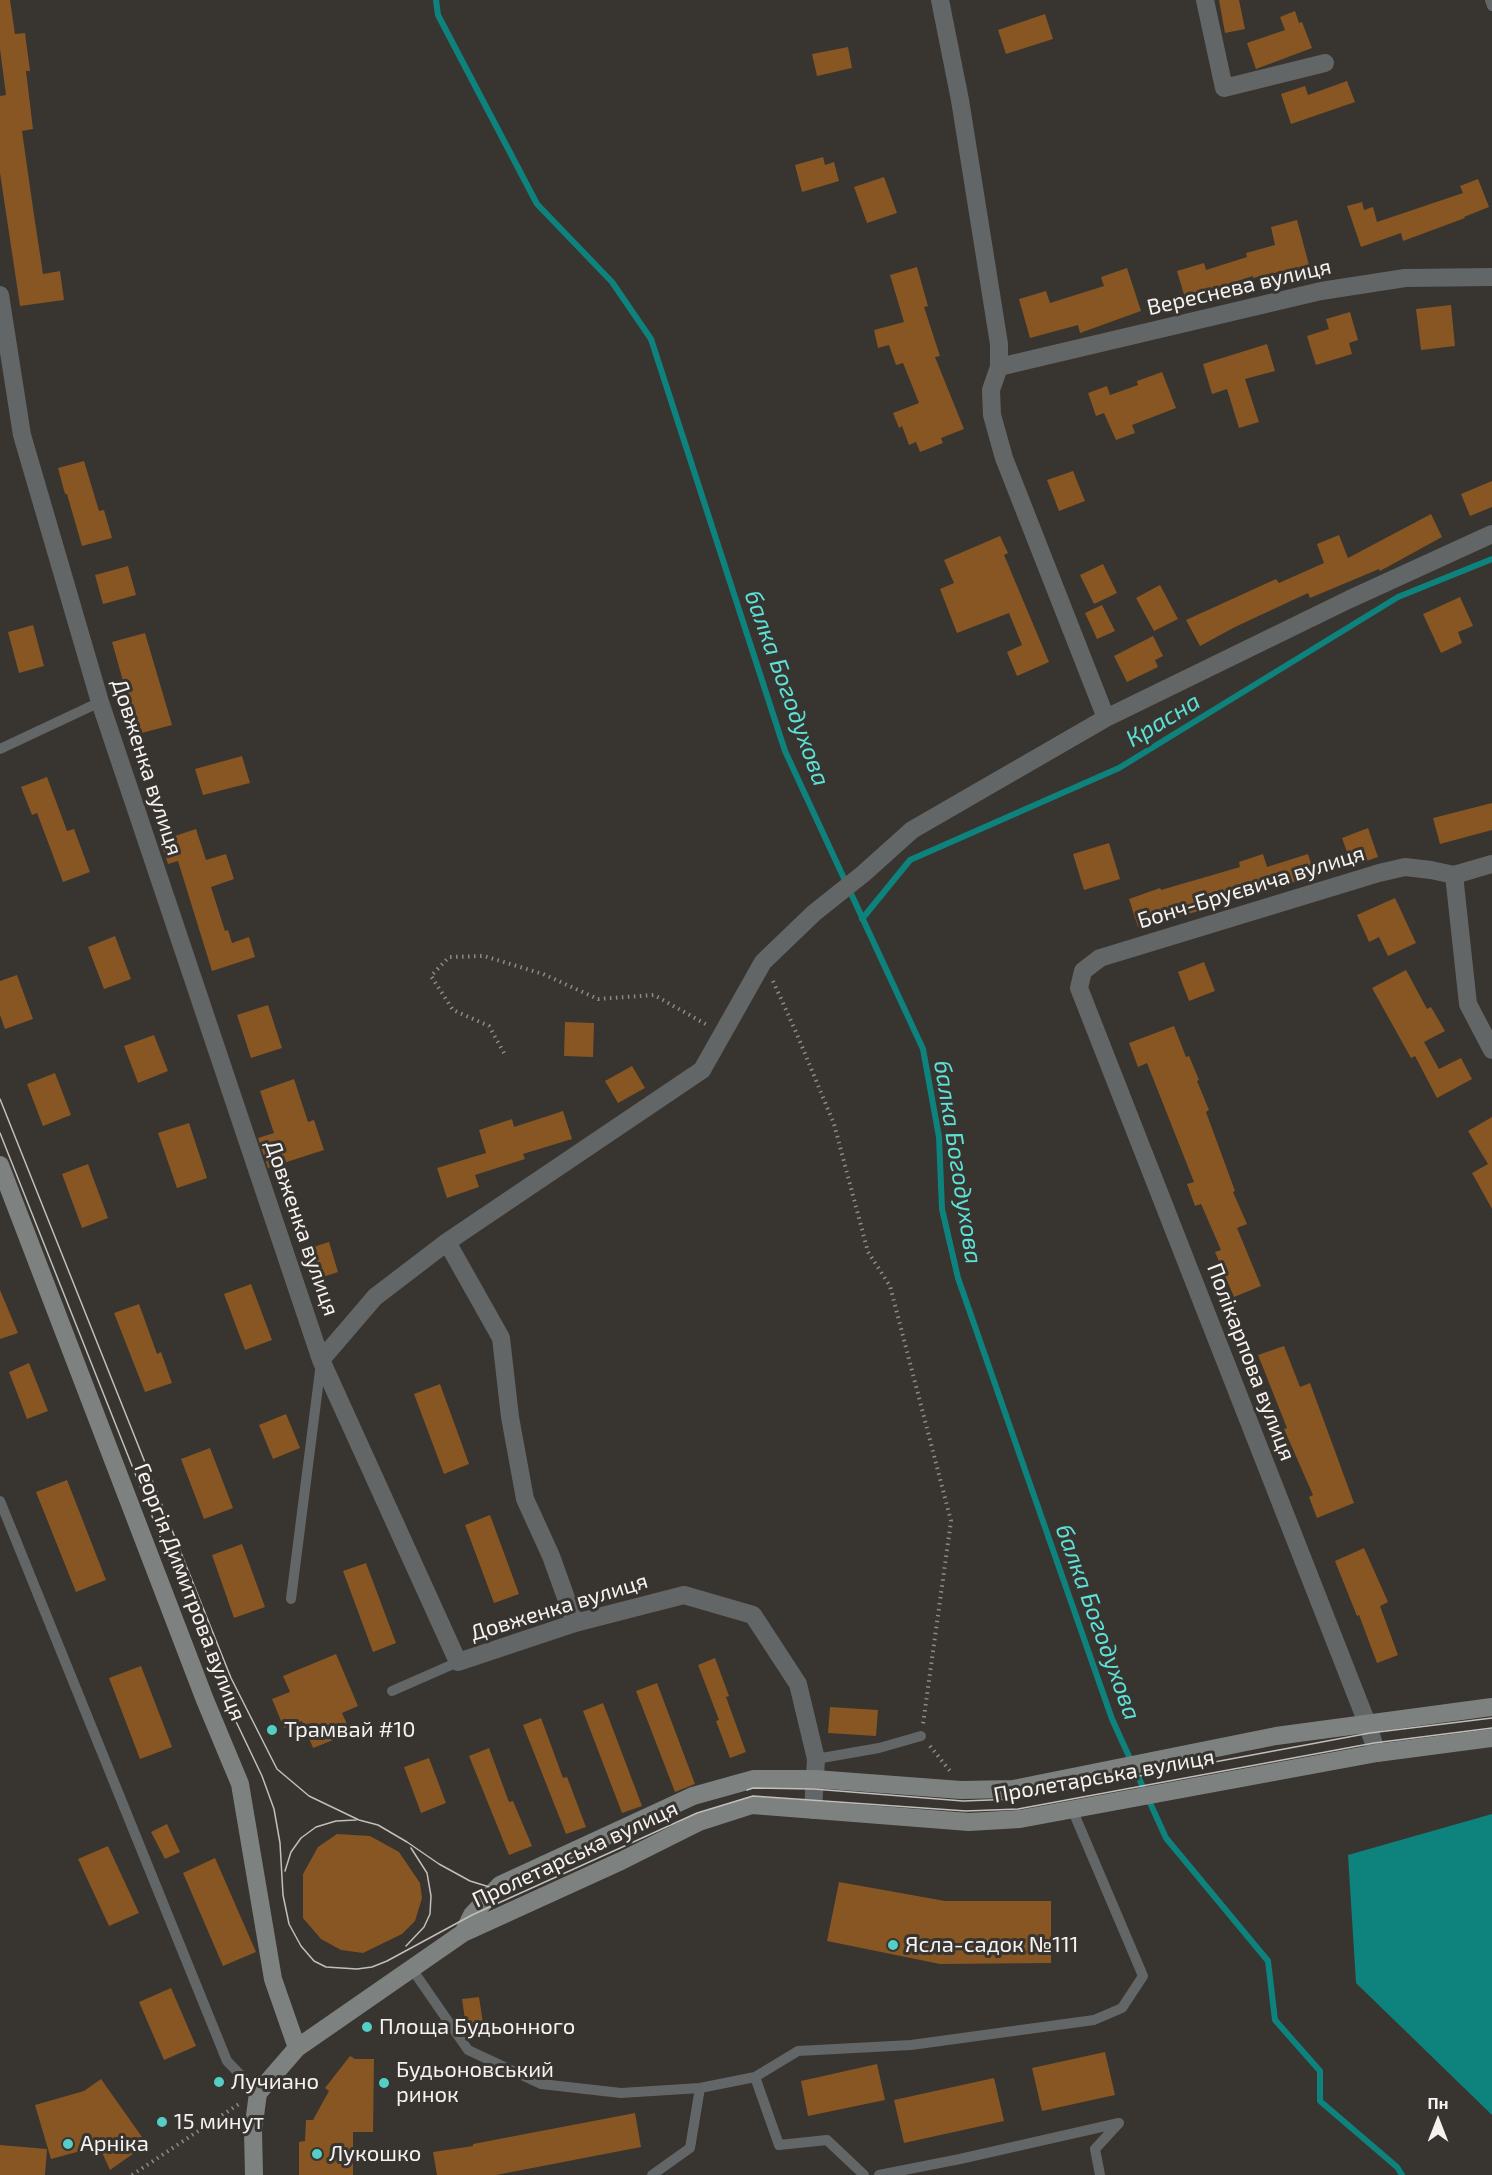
<!DOCTYPE html>
<html>
<head>
<meta charset="utf-8">
<style>
	body { margin:0 }
	#map { position:relative; width:1492px; height:2175px; overflow:hidden; background:#383430; font-family:"Exo 2",sans-serif }
	canvas { display:block }
	.north { position:absolute; left:1408px; top:2091px; width:60px; height:60px; -webkit-text-stroke:4px #383430; paint-order:stroke; rotate:0deg; font-size:16px; font-weight:700; line-height:24px; text-align:center; color:#f5f3f1 }
	.north::after { content:''; display:block; margin:auto; width:21px; height:27px; background:#f5f3f1; clip-path:polygon(50% 0,100% 100%,50% 72%,0 100%) }
</style>
</head>
<body>
<div id="map">
<canvas width="1492" height="2175"></canvas>
<div class="north">Пн</div>
</div>
<script>
const context = document.querySelector('canvas').getContext('2d');
context.lineJoin = 'round';
function fillPath(path, color) { context.fillStyle = color; context.fill(path, 'evenodd'); }
const toPath = rows => new Path2D(rows.map(r => 'M' + r).join(''));
function strokePath(path, color, width, dash) { context.strokeStyle = color; context.lineWidth = width; context.lineCap = dash ? 'butt' : 'round'; context.setLineDash(dash || []); context.stroke(path); }
function write(font, color, halo, rows, align = 'center') {
  context.font = font + ' "Exo 2",sans-serif'; context.lineWidth = 6; context.setLineDash([]); context.textBaseline = 'middle'; context.strokeStyle = halo; context.fillStyle = color; for (const [text, x, y, turn = 0] of rows) {
    context.save(); context.translate(x, y); context.rotate((+turn || 0) * Math.PI / 180); context.textAlign = isNaN(turn) ? turn : align; if (halo) context.strokeText(text, 0, 0); context.fillText(text, 0, 0); context.restore();
  }
}
fillPath(toPath([
	[1492,1814,1492,2115,1356,1983,1348,1855]
]), '#0e837d');
strokePath(toPath([
	[436,0,438,15,537,204,612,282,651,339,785,751,923,1049,939,1137,942,1209,958,1278,1112,1719,1166,1838,1268,1961,1275,2020,1320,2071,1320,2101,1397,2167,1402,2175],
	[862,919,910,860,1119,768,1398,597,1492,559]
]), '#0e837d', 6);
fillPath(toPath([
	[0,0,10,0,15,34,25,33,30,71,26,71,33,129,22,131,34,215,43,274,60,271,64,300,20,306,0,173,0,96,6,95,0,49],
	[1219,0,1239,0,1245,29,1225,33],
	[1295,11,1299,23,1302,22,1312,48,1256,69,1247,43,1285,30,1280,17],
	[1045,14,1053,39,1006,54,998,30],
	[848,47,852,68,817,76,812,54],
	[1347,81,1355,102,1291,124,1281,94,1305,86,1308,95],
	[823,157,825,165,834,162,839,181,802,192,795,165],
	[884,177,897,213,867,223,854,187],
	[1478,179,1489,207,1464,217,1465,218,1403,241,1401,233,1361,247,1347,206,1362,202,1364,210,1373,207,1377,222,1463,193,1460,186],
	[1297,220,1309,265,1253,278,1253,276,1185,298,1177,271,1204,263,1206,270,1247,257,1246,253,1275,245,1271,227],
	[917,267,928,306,924,307,940,356,935,357,964,429,941,438,943,443,920,452,916,442,909,445,902,426,899,428,893,413,919,403,903,363,896,365,889,345,878,348,874,330,904,322,890,275],
	[1127,268,1141,311,1080,333,1078,325,1030,338,1019,299,1046,291,1050,303,1104,286,1101,277],
	[1451,305,1455,346,1421,350,1416,309],
	[1350,312,1358,340,1349,343,1352,354,1316,365,1307,336,1329,329,1326,319],
	[1267,344,1275,371,1245,379,1259,422,1239,428,1227,389,1212,394,1203,364],
	[1162,372,1176,408,1132,425,1135,433,1116,440,1104,413,1096,416,1088,393,1107,386,1110,395,1138,385,1137,381],
	[84,461,99,511,104,510,112,538,82,546,67,494,65,494,58,468],
	[1073,471,1085,501,1059,511,1047,480],
	[1492,481,1492,507,1470,516,1461,494],
	[1431,514,1442,537,1380,571,1379,569,1310,598,1308,593,1235,627,1200,646,1186,620,1276,579,1279,583,1324,563,1317,544,1339,535,1348,558],
	[1000,536,1008,553,1004,555,1049,662,1017,676,1007,652,1022,645,1009,613,957,633,940,589,954,583,944,560],
	[1103,564,1117,593,1094,604,1080,575],
	[128,566,136,595,103,604,95,575],
	[1160,585,1178,619,1154,631,1136,598],
	[1460,597,1473,626,1458,632,1462,643,1441,653,1423,614],
	[1102,605,1115,631,1097,639,1085,613],
	[33,625,44,666,19,673,8,632],
	[145,633,172,725,138,734,112,642],
	[1153,636,1163,656,1155,660,1158,667,1127,682,1114,656],
	[242,756,250,783,203,795,195,769],
	[47,777,67,831,74,829,90,872,63,882,37,813,32,815,21,787],
	[1492,803,1492,830,1440,844,1433,818],
	[1368,828,1378,857,1352,866,1342,838],
	[196,829,206,860,226,854,234,879,211,887,225,931,228,930,232,943,249,937,255,957,212,971,178,861,168,864,160,841],
	[1109,843,1120,879,1084,890,1073,854],
	[1263,854,1267,867,1308,854,1315,876,1287,884,1286,880,1233,897,1234,899,1203,910,1180,916,1179,912,1138,927,1129,899,1160,888,1161,890,1240,867,1239,862],
	[1395,898,1416,943,1388,956,1379,937,1369,942,1357,915],
	[115,936,131,979,104,989,88,947],
	[1204,962,1215,991,1189,1001,1178,972],
	[1406,970,1427,1009,1431,1007,1445,1031,1424,1042,1439,1069,1461,1058,1472,1079,1437,1098,1415,1056,1411,1058,1372,988],
	[17,975,33,1019,5,1029,0,1015,0,981],
	[268,1005,282,1048,251,1058,237,1015],
	[565,1022,594,1023,593,1057,564,1056],
	[1174,1026,1186,1057,1189,1056,1199,1080,1197,1081,1209,1110,1206,1112,1235,1191,1233,1192,1247,1224,1237,1228,1261,1286,1234,1297,1215,1252,1221,1250,1201,1204,1195,1206,1187,1184,1194,1182,1147,1063,1138,1067,1129,1043],
	[154,1035,168,1071,138,1083,124,1046],
	[632,1066,645,1088,618,1103,605,1081],
	[55,1073,71,1115,43,1126,27,1084],
	[294,1079,308,1122,314,1120,324,1150,268,1168,258,1138,274,1133,260,1091],
	[563,1111,572,1139,523,1154,525,1159,475,1175,479,1187,447,1198,437,1168,486,1153,479,1130,512,1119,514,1127],
	[1492,1117,1492,1209,1472,1173,1488,1164,1468,1131],
	[189,1123,207,1178,177,1188,158,1133],
	[88,1164,108,1218,82,1228,62,1174],
	[329,1242,338,1272,311,1281,301,1251],
	[251,1284,272,1340,245,1350,224,1294],
	[0,1290,18,1333,0,1339],
	[139,1304,157,1354,161,1352,172,1383,145,1392,114,1313],
	[1284,1346,1300,1387,1310,1383,1354,1503,1317,1518,1309,1497,1313,1495,1284,1429,1287,1428,1258,1355],
	[29,1363,48,1411,27,1419,9,1372],
	[440,1384,469,1464,444,1474,414,1394],
	[286,1414,300,1448,273,1459,259,1425],
	[210,1448,233,1508,204,1519,181,1459],
	[67,1480,106,1580,76,1592,36,1492],
	[490,1515,519,1594,494,1603,465,1525],
	[242,1544,265,1607,234,1618,212,1555],
	[1364,1548,1388,1602,1380,1606,1398,1655,1377,1663,1359,1615,1357,1616,1335,1561],
	[366,1563,396,1643,373,1652,343,1571],
	[336,1654,358,1706,342,1713,351,1733,313,1748,302,1721,284,1728,272,1699,290,1692,283,1676],
	[715,1658,729,1696,726,1697,746,1752,730,1758,716,1721,719,1720,698,1665],
	[141,1666,172,1747,140,1759,109,1678],
	[657,1683,695,1784,675,1792,636,1691],
	[603,1703,642,1806,622,1813,583,1711],
	[830,1707,878,1710,876,1736,828,1733],
	[541,1718,563,1778,567,1777,586,1827,566,1834,523,1725],
	[489,1748,509,1802,513,1801,532,1846,509,1855,469,1756],
	[429,1758,446,1803,421,1813,404,1767],
	[167,1824,180,1852,165,1859,151,1832],
	[337,1834,370,1836,399,1852,420,1883,422,1898,415,1921,402,1934,363,1953,341,1950,321,1939,303,1918,303,1874,318,1847],
	[108,1846,139,1913,109,1926,78,1859],
	[215,1858,256,1952,223,1966,183,1873],
	[839,1882,945,1901,1051,1901,1051,1963,940,1964,827,1941],
	[171,1988,196,2046,164,2060,139,2002],
	[479,1997,483,2023,466,2026,462,1999],
	[1105,2052,1115,2095,1042,2111,1032,2068],
	[350,2056,355,2059,374,2059,373,2132,353,2132,353,2175,299,2175,299,2142,305,2141,306,2120,313,2120,329,2091,325,2088],
	[877,2064,885,2100,808,2116,801,2081],
	[994,2078,1004,2121,904,2143,894,2100],
	[101,2079,147,2144,110,2170,99,2146,51,2159,35,2105,84,2091],
	[635,2113,641,2147,496,2175,437,2175,433,2152,473,2146,473,2144],
	[0,2145,47,2149,45,2175,0,2175]
]), '#875622');
strokePath(toPath([
	[773,981,796,1032,834,1124,868,1252,890,1286,951,1521,923,1724],
	[504,1053,489,1026,453,1010,431,976,449,957,484,956,543,974,598,999,654,995,709,1026],
	[930,1746,950,1771],
	[132,2175,239,2104]
]), '#8d8a87', 4, [1.5, 4.5]);
strokePath(toPath([
	[1490,0,1492,6],
	[0,749,100,702],
	[0,1501,227,2061,258,2093],
	[291,1599,321,1363],
	[392,1691,458,1662],
	[816,1759,879,1748,921,1736],
	[412,1969,468,2050,541,2084,621,2093,700,2088,755,2077,779,2145,827,2140,864,2175],
	[755,2077,798,2051,911,2045,1094,2020,1122,2008,1143,1976,1072,1809],
	[652,2175,690,2148,700,2088],
	[879,2175,960,2159,1119,2123],
	[1100,2175,1095,2149,1119,2123]
]), '#636666', 10);
strokePath(toPath([
	[940,0,960,100,999,344,999,367,991,390,992,415,1004,458,1106,718],
	[1205,0,1224,88,1325,63],
	[0,295,22,435,100,702,321,1360,458,1662,575,1623,684,1595,753,1615,798,1684,816,1759,813,1810],
	[999,367,1321,291,1405,278,1492,277],
	[1454,875,1468,1004,1492,1050],
	[447,1242,501,1338,510,1417,525,1499,551,1556,575,1623],
	[321,1360,375,1297,447,1242,702,1070,763,962,814,913,863,874,912,830,1106,718,1350,599,1492,534],
	[1377,1753,1367,1723,1079,988,1083,971,1100,958,1379,873,1405,867,1431,870,1454,875,1492,864]
]), '#636666', 18);
strokePath(toPath([
	[0,1165,205,1700,240,1784,273,1979,297,2048],
	[463,1933,472,1915,500,1885,693,1796,754,1779,815,1779,961,1790,1013,1789,1276,1736,1492,1707],
	[254,2175,253,2131,258,2093,297,2048,463,1933,621,1861,699,1822,752,1805,969,1822,1020,1819,1377,1753,1492,1738]
]), '#7d8281', 18);
strokePath(toPath([
	[0,1099,231,1678,277,1769,309,1796,359,1820,378,1825,407,1842,439,1864,470,1881,496,1889,505,1888,539,1876],
	[0,1133,221,1690,262,1776,274,1809,280,1843,283,1895,289,1924,301,1946,314,1961,326,1967,357,1969,372,1967,387,1961,472,1915,618,1849,697,1813,753,1796,966,1811,1018,1809,1374,1743,1492,1728],
	[747,1790,753,1788,814,1789,963,1801,1016,1799,1370,1733,1492,1718],
	[285,1871,291,1852,301,1838,316,1827,336,1821,356,1820],
	[406,1946,424,1927,430,1914,431,1896,427,1873,411,1848]
]), '#c1bebc', 1.5);
for (const [x, y, r, color] of [
	[272,1730,6,"#55cec5"],
	[893,1945,6,"#55cec5"],
	[367,2027,6,"#55cec5"],
	[219,2082,6,"#55cec5"],
	[384,2083,6,"#55cec5"],
	[162,2122,6,"#55cec5"],
	[68,2144,6,"#55cec5"],
	[317,2154,6,"#55cec5"]
]) { const dot = new Path2D(); dot.arc(x, y, r, 0, 2 * Math.PI); context.fillStyle = color; context.fill(dot); strokePath(dot, '#383430', 2); }
write('22px', '#f5f3f1', '#383430', [
	["Вереснева вулиця",1239,287,-13],
	["Довженка вулиця",147,767,72],
	["Бонч-Бруєвича вулиця",1251,887,-17],
	["Довженка вулиця",302,1228,71],
	["Полікарпова вулиця",1251,1362,69],
	["Георгія Димитрова вулиця",190,1592,69],
	["Довженка вулиця",559,1607,-17],
	["Пролетарська вулиця",1104,1776,-10],
	["Пролетарська вулиця",575,1854,-25]
]);
write('22px', '#f5f3f1', '#383430', [
	["Трамвай #10",284,1730],
	["Ясла-садок №111",905,1945],
	["Площа Будьонного",379,2027],
	["Будьоновський",396,2070],
	["ринок",396,2095],
	["Лучиано",231,2082],
	["15 минут",174,2122],
	["Арніка",80,2144],
	["Лукошко",329,2154]
], 'left');
write('italic 24px', '#5be1d7', '#383430', [
	["балка Богодухова",787,688,70],
	["Красна",1163,720,-31],
	["балка Богодухова",958,1162,81],
	["балка Богодухова",1098,1622,70]
]);
</script>
</body>
</html>
